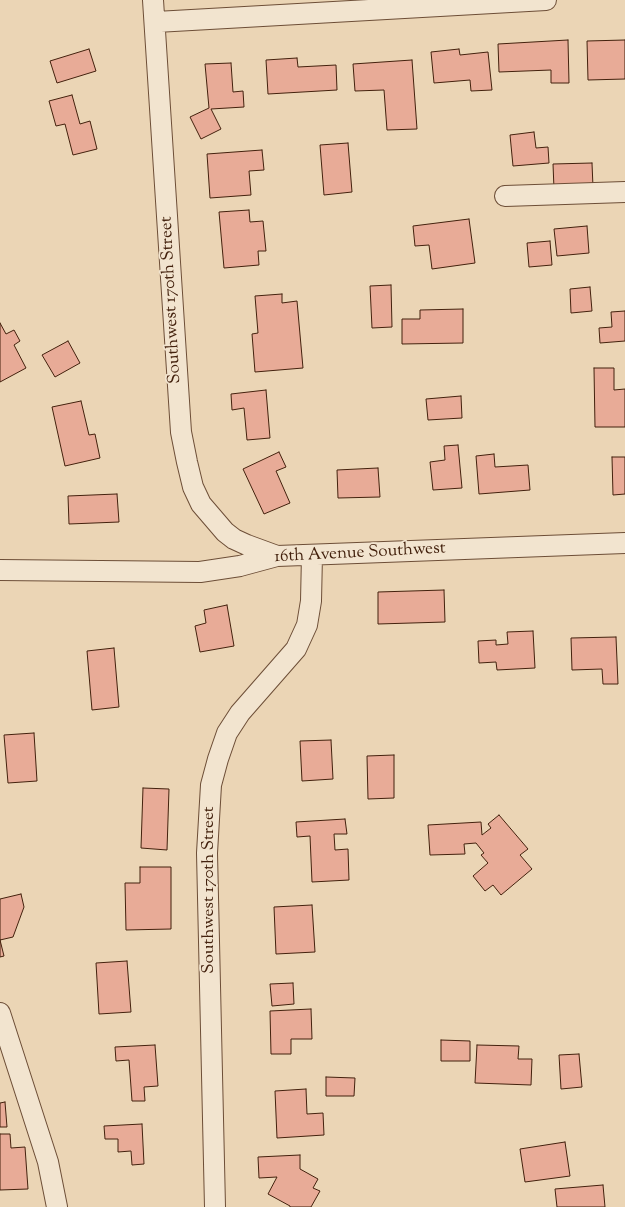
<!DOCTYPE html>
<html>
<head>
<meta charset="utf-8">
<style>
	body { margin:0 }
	canvas { display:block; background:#ebd5b5 }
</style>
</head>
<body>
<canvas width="625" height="1207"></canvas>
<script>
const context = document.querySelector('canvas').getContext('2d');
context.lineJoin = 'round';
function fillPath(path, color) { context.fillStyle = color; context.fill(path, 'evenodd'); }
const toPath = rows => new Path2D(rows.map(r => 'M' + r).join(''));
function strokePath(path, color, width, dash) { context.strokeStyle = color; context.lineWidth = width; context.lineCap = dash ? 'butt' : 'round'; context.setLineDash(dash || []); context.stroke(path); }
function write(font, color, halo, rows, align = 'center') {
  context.font = font + ' "Sorts Mill Goudy",serif'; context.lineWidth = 3.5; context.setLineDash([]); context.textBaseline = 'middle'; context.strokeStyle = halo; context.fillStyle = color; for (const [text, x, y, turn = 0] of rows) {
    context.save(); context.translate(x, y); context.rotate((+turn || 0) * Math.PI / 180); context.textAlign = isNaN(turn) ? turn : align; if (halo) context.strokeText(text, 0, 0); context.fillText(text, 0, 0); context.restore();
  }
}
const building = toPath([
	[568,40,569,83,551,83,551,70,499,72,498,44,568,40],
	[625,40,625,79,588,80,587,41,625,40],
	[89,49,96,71,57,83,50,61,89,49],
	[459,49,460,55,488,52,492,90,471,91,470,80,434,83,431,52,459,49],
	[297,58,298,67,336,65,337,90,268,94,266,60,297,58],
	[412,60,417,129,387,130,384,90,355,91,353,64,412,60],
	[231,63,233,92,243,91,244,107,211,109,221,129,201,139,190,117,209,108,205,64,231,63],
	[72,95,80,124,90,121,97,149,73,155,65,124,56,126,49,101,72,95],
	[534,132,536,148,548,147,549,163,513,166,510,135,534,132],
	[348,143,352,192,324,195,320,145,348,143],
	[262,150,264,170,249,171,251,195,210,198,207,154,262,150],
	[592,163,593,187,554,189,553,164,592,163],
	[249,210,250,222,263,221,266,251,258,251,259,265,224,268,219,212,249,210],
	[469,219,475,263,432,269,429,245,415,246,413,226,469,219],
	[587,226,589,253,557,256,554,229,587,226],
	[550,241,552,265,529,267,527,243,550,241],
	[391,285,392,327,372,328,370,286,391,285],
	[590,287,592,311,571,313,570,289,590,287],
	[282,294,282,303,297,301,303,368,255,372,252,334,258,333,255,296,282,294],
	[463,309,463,343,402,344,402,319,420,319,420,310,463,309],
	[625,311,625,341,600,343,599,328,612,327,611,312,625,311],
	[0,323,6,334,14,330,20,341,14,345,26,368,0,382,0,323],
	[68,341,80,363,55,377,42,355,68,341],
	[594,368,614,368,614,390,625,389,625,427,595,427,594,368],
	[266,390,270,438,247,440,244,408,232,410,231,394,266,390],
	[461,396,462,418,428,420,426,399,461,396],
	[81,401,89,435,95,434,100,458,65,466,52,407,81,401],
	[458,445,462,488,433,490,430,462,445,460,444,446,458,445],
	[279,452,286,467,276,471,290,503,264,514,243,469,279,452],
	[494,454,495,467,528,465,530,490,479,494,476,456,494,454],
	[612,457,625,457,625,494,613,495,612,457],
	[378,468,380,497,338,498,337,470,378,468],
	[117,494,119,522,69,524,68,496,117,494],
	[444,590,445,622,378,624,378,592,444,590],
	[227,605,234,646,200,652,195,626,206,623,204,610,227,605],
	[533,631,535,668,497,670,496,662,479,663,478,641,496,640,496,645,508,644,507,632,533,631],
	[616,637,618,684,603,684,602,669,572,670,571,638,616,637],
	[114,648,119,707,92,710,87,651,114,648],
	[34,733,37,781,8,783,4,735,34,733],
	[331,740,333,779,302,781,300,741,331,740],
	[394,755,394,798,368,799,367,756,394,755],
	[143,788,169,789,167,850,141,848,143,788],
	[499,815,528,849,520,855,532,869,501,895,493,885,485,891,473,876,488,863,481,855,484,853,476,843,464,844,465,854,430,855,428,825,481,822,482,835,491,828,488,824,499,815],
	[345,819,347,834,334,834,335,850,348,849,349,880,312,882,310,836,297,837,296,822,345,819],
	[140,867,171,867,171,929,126,930,125,883,140,883,140,867],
	[21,894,24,907,13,937,0,940,0,899,21,894],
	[312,905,315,952,276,954,274,907,312,905],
	[0,940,4,956,0,957,0,940],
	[127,961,131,1012,99,1014,96,963,127,961],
	[293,983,294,1004,272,1006,270,984,293,983],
	[311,1009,312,1039,291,1039,291,1054,271,1054,270,1011,311,1009],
	[441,1040,470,1041,470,1061,441,1061,441,1040],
	[155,1045,158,1086,144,1087,145,1101,132,1101,129,1060,116,1061,115,1047,155,1045],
	[477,1045,519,1046,518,1059,532,1059,531,1085,475,1083,477,1045],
	[579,1054,582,1087,561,1089,559,1055,579,1054],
	[326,1077,355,1078,354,1096,326,1096,326,1077],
	[306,1089,307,1114,323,1113,324,1135,277,1138,275,1091,306,1089],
	[5,1102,7,1127,0,1127,0,1103,5,1102],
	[142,1124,144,1164,132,1165,131,1151,118,1152,118,1139,105,1139,104,1126,142,1124],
	[0,1134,10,1134,11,1148,25,1147,28,1189,0,1190,0,1134],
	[565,1142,570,1176,525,1182,520,1149,565,1142],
	[300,1155,300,1169,318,1179,313,1188,320,1191,311,1207,290,1207,290,1206,268,1194,277,1177,259,1178,258,1157,300,1155],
	[603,1185,605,1207,557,1207,555,1189,603,1185]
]);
fillPath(building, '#e8ab97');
strokePath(building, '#43210d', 1);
const minor = toPath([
	[153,0,181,432,187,462,193,487,201,504,225,532,234,539,247,545,277,556],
	[156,22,546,0],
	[505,196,625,192],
	[0,570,200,572,240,566,277,556,625,543],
	[0,1013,48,1162,57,1207],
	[215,1207,207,853,211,785,218,759,227,733,240,713,296,649,307,625,311,601,312,555]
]);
strokePath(minor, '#6d4e37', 22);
strokePath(minor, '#f2e4cf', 20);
write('17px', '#43210d', '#f2e4cf', [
	["Southwest 170th Street",172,300,-93],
	["16th Avenue Southwest",360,554,-3],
	["Southwest 170th Street",210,890,-90]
]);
</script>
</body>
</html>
